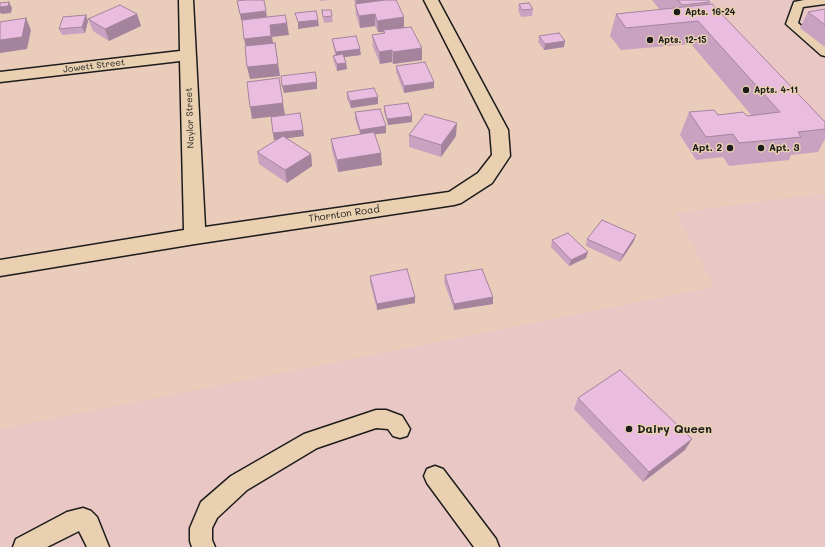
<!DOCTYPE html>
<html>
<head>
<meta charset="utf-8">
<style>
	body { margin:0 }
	canvas { display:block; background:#e9ccba }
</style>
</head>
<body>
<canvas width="825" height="547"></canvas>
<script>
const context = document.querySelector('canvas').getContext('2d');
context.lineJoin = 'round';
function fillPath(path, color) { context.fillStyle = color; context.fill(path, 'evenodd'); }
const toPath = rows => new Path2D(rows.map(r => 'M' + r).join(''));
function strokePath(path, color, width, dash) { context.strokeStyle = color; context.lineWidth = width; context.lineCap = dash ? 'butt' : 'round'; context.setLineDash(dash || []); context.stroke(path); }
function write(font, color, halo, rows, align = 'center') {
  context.font = font + ' Mali,sans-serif'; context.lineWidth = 3; context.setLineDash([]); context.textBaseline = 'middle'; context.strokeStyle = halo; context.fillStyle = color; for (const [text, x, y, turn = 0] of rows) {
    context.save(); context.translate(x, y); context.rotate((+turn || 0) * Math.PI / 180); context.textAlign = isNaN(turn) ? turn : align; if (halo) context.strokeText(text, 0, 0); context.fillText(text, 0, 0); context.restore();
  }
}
fillPath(toPath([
	[704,0,825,0,825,130],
	[825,193,825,547,0,547,0,429,714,287,676,213]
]), '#e9c7c5');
const service = toPath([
	[804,0,825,0,825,4,803,7,798,23,825,46,825,56,821,55,786,24,794,2,804,0],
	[376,410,386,410,402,416,410,429,407,436,400,438,393,436,388,429,376,428,317,448,247,490,217,518,212,528,212,540,215,547,192,547,190,541,190,528,201,502,231,476,304,434,376,410],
	[435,466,443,469,496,539,499,547,474,547,427,483,424,476,427,469,435,466],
	[83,508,91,511,97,517,109,547,87,547,79,531,47,547,13,547,16,539,67,512,83,508]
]);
const minor = toPath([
	[179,0,193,0,205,227,449,192,478,173,492,155,490,130,424,0,438,0,508,130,510,156,492,183,461,203,454,205,195,244,0,276,0,260,184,230,180,61,0,82,0,72,180,51,179,0]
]);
strokePath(service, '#1c1c1c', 3);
strokePath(minor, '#1c1c1c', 3);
fillPath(service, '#e9d0b1');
fillPath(minor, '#e9d0b1');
fillPath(toPath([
	[320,0,331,0,320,1],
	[354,0,396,0,404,28,422,60,393,64,392,62,380,64,373,47,372,35,383,33,383,32,378,32,375,26,360,28,356,15,355,3],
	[652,0,707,0,710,2,709,5,825,122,825,139,818,152,791,155,789,160,729,166,723,157,696,160,680,135,689,112,747,116,752,116,691,44,621,50,610,36,616,14,660,10],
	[519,4,533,9,532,16,521,17,518,10],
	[825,9,825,47,800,28,808,12],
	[322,10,331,10,333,22,324,23],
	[137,14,141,26,109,41,93,31,88,19],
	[88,21,85,33,62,35,59,29],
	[539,36,564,47,544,50,538,42],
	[332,39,361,55,344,57,346,63,347,69,337,71,334,62,333,56,335,55,333,45],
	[396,66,434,88,404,93,396,72],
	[347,92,378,97,378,104,351,108,347,99],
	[384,106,412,122,388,125,384,112],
	[355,112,386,126,386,133,375,134,382,165,338,172,332,151,331,139,360,134,355,119],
	[300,113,304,136,287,138,311,154,312,166,287,183,259,164,257,152,276,140,274,140,271,117],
	[409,135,456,136,441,157,409,147],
	[587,239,634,241,620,262,586,246],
	[552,240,586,258,569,266,551,247],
	[445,275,493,297,493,304,454,310,444,282],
	[370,276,415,303,377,310,370,282],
	[578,398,685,450,643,482,574,409]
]), '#c9a2c1');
fillPath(toPath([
	[356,0,392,0,356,7],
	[9,2,12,8,11,13,1,14,0,12,0,7],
	[266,11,267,17,241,20,240,14],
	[137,14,141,26,109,41,105,29],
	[375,14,375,26,360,28,359,16],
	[86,15,88,21,85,33,82,27],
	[404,17,404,29,383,30,383,32,378,32,377,21],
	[26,18,31,30,27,49,0,53,0,40],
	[318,20,319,26,298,29,298,22],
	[287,23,289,35,272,37,274,48,247,51,244,39,270,25],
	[565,41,564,47,544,50,545,44],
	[275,43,280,76,250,79,247,67],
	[422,48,422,60,393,64,393,52],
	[360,49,361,55,336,58,336,52],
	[392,50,392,62,380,64,379,52],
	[346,63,347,69,337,71,337,64],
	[317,82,317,89,284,93,282,86],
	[434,82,434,88,404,93,404,86],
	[378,97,378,104,351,108,350,101],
	[283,103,285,115,252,119,250,107],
	[412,116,412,122,388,125,387,119],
	[457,123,456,136,441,157,441,145],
	[386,126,386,133,361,136,360,130],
	[303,130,304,136,274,140,273,133],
	[381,153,382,165,338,172,337,160],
	[311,154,312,166,287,183,285,170],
	[636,235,634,241,620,262,623,255],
	[588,252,586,258,569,266,571,260],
	[415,297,415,303,377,310,377,304],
	[493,297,493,304,454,310,454,304],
	[692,439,685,450,643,482,649,472]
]), '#a4849d');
const building = toPath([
	[244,0,264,0,266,11,240,14,237,1,244,0],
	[385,0,396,0,404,17,377,21,375,14,359,16,355,4,385,0],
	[678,0,707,0,710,2,682,5,678,0],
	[9,2,8,6,0,7,0,3,9,2],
	[529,3,533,9,522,10,519,4,529,3],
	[712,4,825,122,825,129,798,132,801,137,739,143,733,134,706,137,689,112,714,110,718,115,743,112,747,116,780,112,698,21,626,28,616,14,712,4],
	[120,5,137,14,105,29,88,19,120,5],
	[825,9,825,25,808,12,825,9],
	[322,10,331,10,332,16,323,17,322,10],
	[316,11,318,20,298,22,295,13,316,11],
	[86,15,82,27,59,29,63,17,86,15],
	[285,15,287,23,270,25,271,36,244,39,242,20,285,15],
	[26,18,22,37,0,40,0,22,26,18],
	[411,27,422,48,393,52,392,50,379,52,372,35,385,33,383,30,411,27],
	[559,33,565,41,545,44,539,36,559,33],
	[356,36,360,49,336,52,332,39,356,36],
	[275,43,278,64,247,67,245,46,275,43],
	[343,54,346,63,337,64,333,56,343,54],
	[425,62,434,82,404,86,396,66,425,62],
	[315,72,317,82,282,86,281,76,315,72],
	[279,78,283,103,250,107,247,82,279,78],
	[374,88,378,97,350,101,347,92,374,88],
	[408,103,412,116,387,119,384,106,408,103],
	[380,109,386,126,360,130,355,112,380,109],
	[300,113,303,130,273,133,271,117,300,113],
	[425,114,457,123,441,145,409,135,425,114],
	[374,132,381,153,337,160,331,139,374,132],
	[283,136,311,154,285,170,257,152,283,136],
	[602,220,636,235,623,255,587,239,602,220],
	[568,233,588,252,571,260,552,240,568,233],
	[407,269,415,297,377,304,370,276,407,269],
	[482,269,493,297,454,304,445,275,482,269],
	[620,370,692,439,649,472,578,398,620,370]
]);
fillPath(building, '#eabce0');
strokePath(building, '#a4849d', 1);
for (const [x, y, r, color] of [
	[677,12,4,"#1c1c1c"],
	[650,40,4,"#1c1c1c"],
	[746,90,4,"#1c1c1c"],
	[730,148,4,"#1c1c1c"],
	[761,148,4,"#1c1c1c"],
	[629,429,4,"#1c1c1c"]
]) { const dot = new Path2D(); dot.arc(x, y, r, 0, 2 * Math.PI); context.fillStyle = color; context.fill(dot); strokePath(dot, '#e9d0b1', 1.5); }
write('bold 9px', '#1c1c1c', '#e9d0b1', [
	["Apts. 16-24",685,12],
	["Apts. 12-15",658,40],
	["Apts. 4-11",754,90]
], 'left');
write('9px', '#1c1c1c', '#e9d0b1', [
	["Jowett Street",94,66,-7],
	["Naylor Street",190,118,-92]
]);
write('bold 10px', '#1c1c1c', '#e9d0b1', [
	["Apt. 2",722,148],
	["Apt. 3",769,148,"left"]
], 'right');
write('10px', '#1c1c1c', '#e9d0b1', [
	["Thornton Road",344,214,-8]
]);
write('bold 12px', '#1c1c1c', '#e9d0b1', [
	["Dairy Queen",637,429]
], 'left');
</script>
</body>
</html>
